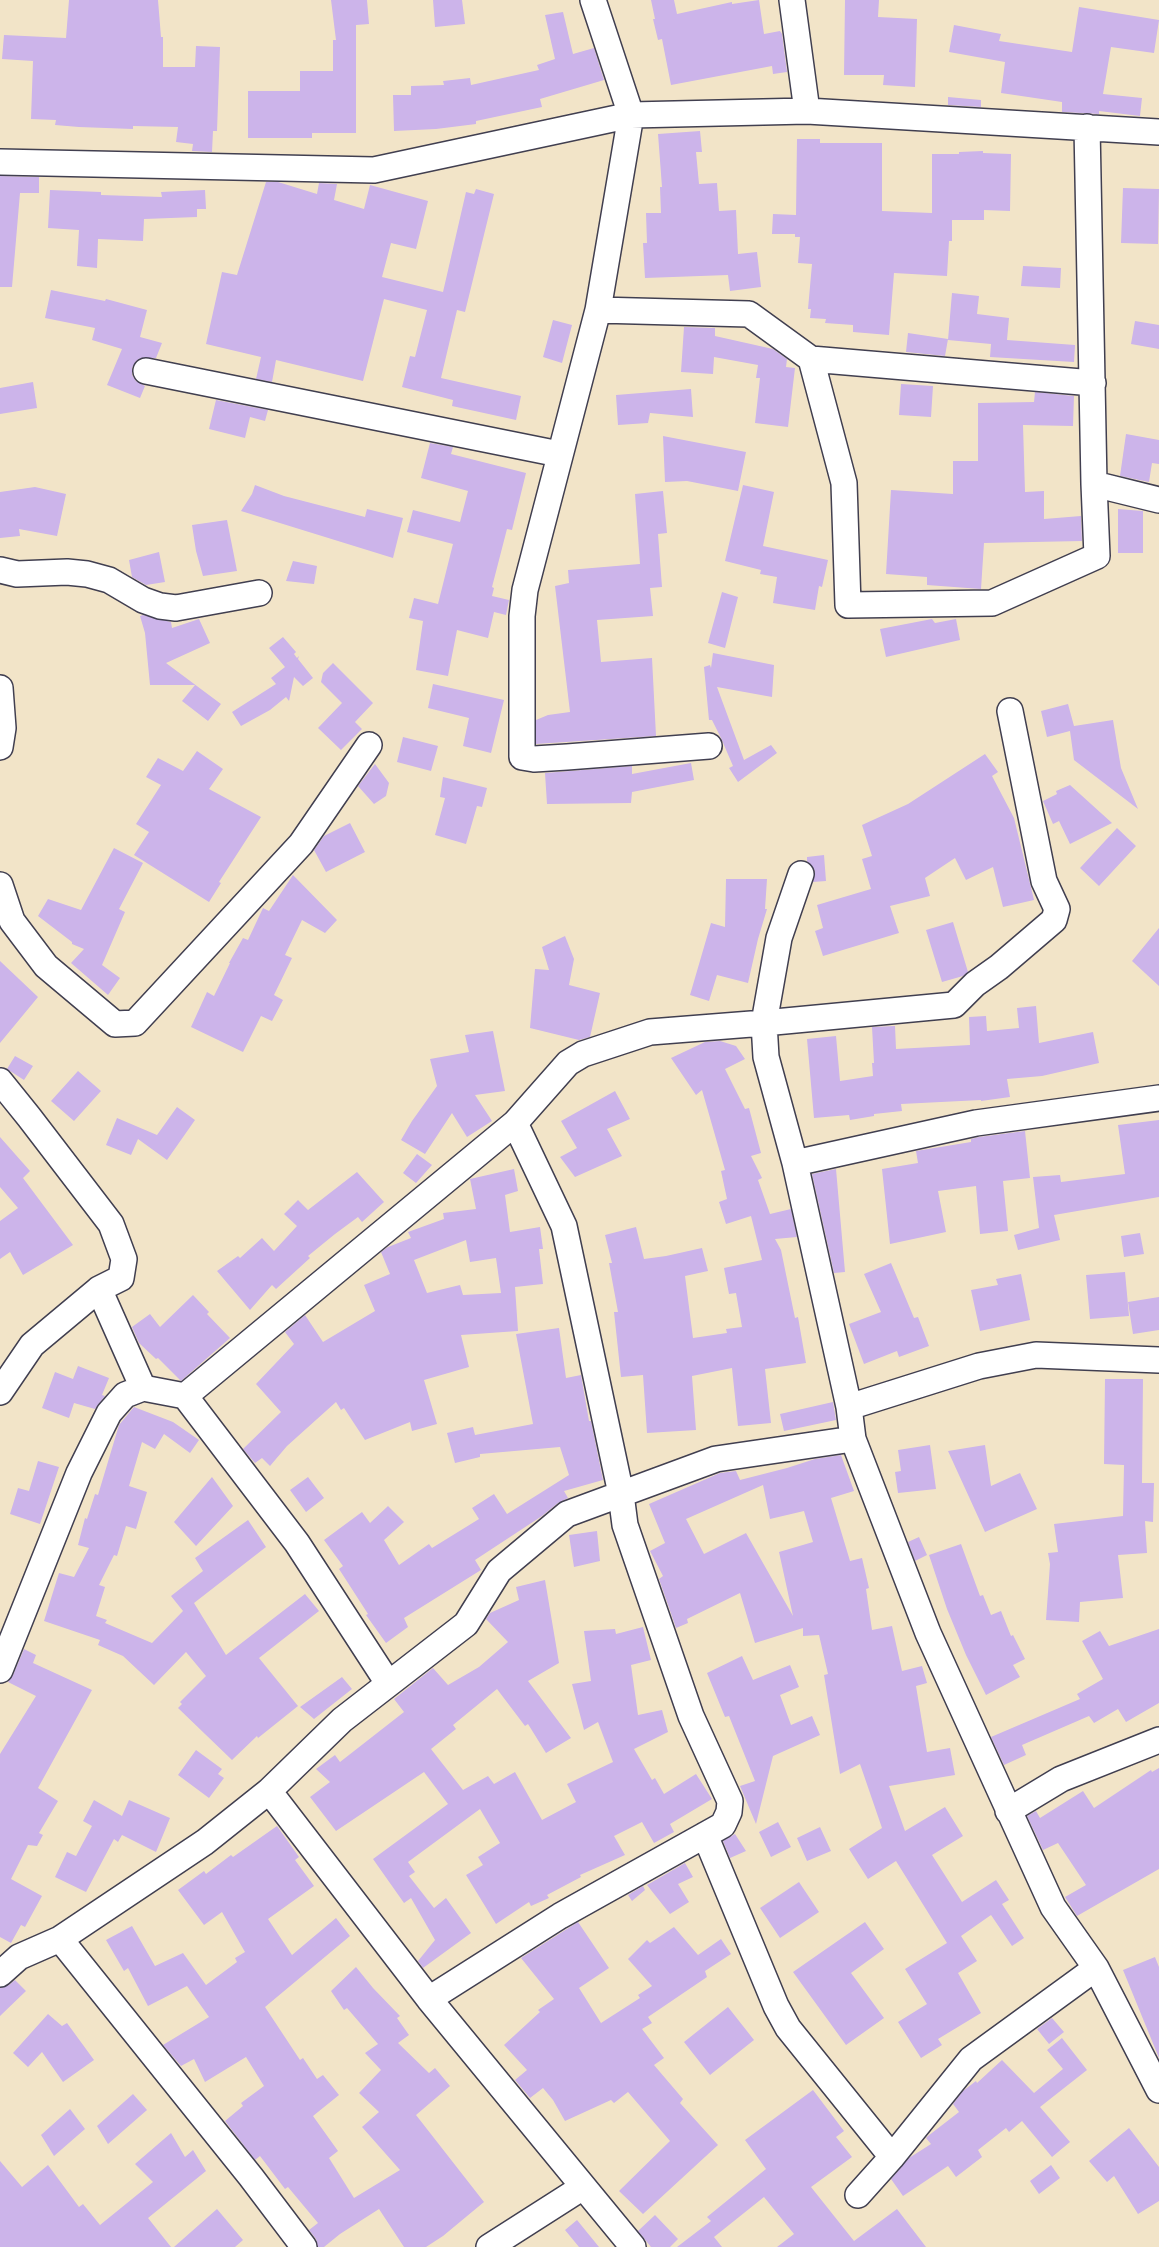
<!DOCTYPE html>
<html>
<head>
<meta charset="utf-8">
<style>
	body { margin:0 }
	canvas { display:block; background:#f2e4c8 }
</style>
</head>
<body>
<canvas width="1159" height="2247"></canvas>
<script>
const context = document.querySelector('canvas').getContext('2d');
context.lineJoin = 'round';
function fillPath(path, color) { context.fillStyle = color; context.fill(path, 'evenodd'); }
const toPath = rows => new Path2D(rows.map(r => 'M' + r).join(''));
function strokePath(path, color, width, dash) { context.strokeStyle = color; context.lineWidth = width; context.lineCap = dash ? 'butt' : 'round'; context.setLineDash(dash || []); context.stroke(path); }
fillPath(toPath([
	[69,0,158,0,161,37,163,37,163,67,195,67,196,46,220,47,217,131,213,131,212,152,192,151,193,144,176,142,178,127,133,126,133,129,79,127,55,125,56,120,31,119,33,61,2,59,4,35,66,38],
	[331,0,367,0,369,24,356,25,356,133,312,133,312,138,248,138,248,91,300,91,300,71,333,71,333,40,336,40],
	[433,0,462,0,465,24,435,27],
	[651,0,674,0,677,14,732,2,732,4,759,0,764,34,780,31,782,34,787,72,773,74,772,66,671,85,662,39,658,40,653,19,655,19],
	[845,0,879,0,878,17,917,19,915,87,883,85,884,75,844,75],
	[1079,7,1159,20,1154,53,1111,47,1103,94,1142,98,1140,116,1099,111,1099,114,1062,112,1062,102,1001,93,1005,62,949,52,954,25,1001,34,999,41,1072,52],
	[563,12,573,54,594,48,604,80,540,99,542,107,476,121,476,124,436,129,394,131,393,95,411,95,411,86,444,85,443,81,470,78,471,85,539,70,537,65,555,59,545,15],
	[948,97,981,100,981,107,948,105],
	[700,131,702,152,696,152,699,184,717,183,719,211,736,210,738,254,757,252,761,287,730,291,728,275,645,278,643,243,647,243,646,213,661,213,660,187,662,187,658,134],
	[797,139,820,139,820,143,882,143,882,211,932,213,932,154,959,154,959,152,983,151,983,153,1011,154,1010,211,984,210,984,220,952,220,952,241,949,241,947,276,894,273,889,335,853,332,853,325,825,323,826,319,810,318,811,309,808,309,812,264,798,263,800,237,795,237,795,234,772,234,773,214,796,215],
	[0,176,39,177,39,193,20,193,12,287,0,287],
	[266,182,278,182,317,194,319,183,337,184,334,200,364,209,370,185,428,201,416,249,391,243,382,277,443,292,466,192,474,194,476,189,494,194,465,312,457,310,441,378,521,396,516,420,452,406,453,400,402,387,410,356,415,357,427,310,384,299,363,381,276,360,272,382,256,379,261,357,206,344,222,272,237,275],
	[1123,188,1159,189,1158,244,1121,243],
	[50,190,101,192,101,195,162,197,161,192,205,190,206,209,197,209,197,217,144,219,143,241,98,239,97,268,77,266,79,230,48,228],
	[1023,266,1061,268,1060,288,1021,286],
	[51,290,105,301,106,299,147,310,140,337,162,343,156,358,141,358,136,361,132,368,132,375,136,381,145,386,140,398,107,385,122,349,92,340,95,328,45,318],
	[952,293,979,296,977,314,1009,318,1007,340,1075,345,1074,362,990,357,991,344,948,340],
	[553,320,572,325,562,363,543,357],
	[1135,321,1159,325,1159,349,1131,344],
	[684,327,715,328,715,336,773,349,787,359,786,367,795,368,788,427,755,423,760,378,756,378,758,365,714,357,713,374,681,372],
	[908,333,948,339,945,356,906,352],
	[33,382,37,408,0,414,0,388],
	[901,384,933,386,931,417,899,415],
	[691,389,693,417,650,413,648,423,618,425,616,395],
	[1035,392,1074,396,1073,426,1023,425,1025,492,1044,491,1044,519,1081,516,1082,541,984,543,981,589,927,585,927,577,886,574,891,490,953,494,953,461,978,461,978,403,1034,402],
	[216,400,268,410,265,421,250,417,245,438,209,429],
	[1126,434,1159,440,1159,464,1152,463,1149,482,1120,476],
	[663,436,746,452,738,491,687,481,665,482],
	[430,443,453,447,451,454,526,473,512,530,507,529,492,587,494,588,492,596,509,600,506,615,494,612,488,638,457,630,448,676,416,670,423,621,409,618,414,598,438,604,453,544,407,532,413,510,460,522,468,491,421,478],
	[255,485,284,496,365,517,367,509,403,518,393,558,241,511,252,494],
	[743,485,774,492,763,546,828,560,822,587,819,586,815,610,773,603,777,577,760,574,761,570,725,561],
	[35,487,66,494,57,536,19,529,20,536,0,538,0,492],
	[663,491,667,533,658,534,662,587,650,588,653,616,597,620,601,662,652,658,656,736,536,744,536,720,548,715,570,712,555,586,569,583,568,570,640,564,635,494],
	[1118,509,1143,511,1143,553,1118,553],
	[227,520,237,571,203,576,196,551,192,525],
	[159,552,165,582,146,585,132,577,129,560],
	[293,561,317,566,314,584,286,581],
	[722,592,738,597,725,648,708,643],
	[143,615,171,622,172,628,199,619,210,643,166,663,221,704,208,721,182,701,195,685,150,685,145,633,140,616],
	[932,619,935,623,956,619,960,640,886,657,880,629],
	[283,637,296,652,294,654,297,658,299,656,298,659,313,678,303,686,294,677,289,701,286,697,270,710,241,726,232,712,276,684,271,678,285,667,269,648],
	[713,653,774,665,772,697,717,687,744,760,771,745,777,753,738,782,729,768,733,766,721,738,712,720,709,720,704,667,710,665,711,668],
	[333,663,373,703,355,722,362,729,341,750,318,728,342,703,321,682,323,673],
	[433,684,504,700,491,753,463,746,469,718,428,708],
	[1068,704,1074,726,1113,720,1121,768,1138,809,1074,760,1070,731,1047,737,1041,711],
	[403,737,438,746,431,771,397,762],
	[197,751,223,769,209,789,261,817,219,882,221,883,209,902,134,855,149,832,136,824,161,785,146,777,158,758,183,771],
	[985,754,998,772,992,776,1014,818,1034,900,1003,907,993,867,966,880,955,858,925,878,930,896,890,906,899,933,823,956,815,931,823,928,817,905,871,889,862,859,872,856,862,825,908,804],
	[691,763,694,780,632,792,631,803,547,804,545,773,632,766,632,774],
	[375,764,389,783,386,796,374,804,358,786],
	[443,777,487,788,482,807,477,806,466,844,435,835,445,798,440,797],
	[1070,785,1112,823,1070,844,1059,821,1053,824,1043,801,1057,794,1056,791],
	[350,823,365,852,326,872,314,850,324,836],
	[1117,828,1136,846,1099,886,1080,868],
	[114,848,143,863,119,909,125,912,102,965,120,978,108,995,71,963,84,949,72,944,72,942,38,916,48,899,81,910],
	[824,855,826,881,813,882,815,871,807,861,807,857],
	[293,875,337,920,325,933,302,920,285,955,292,958,274,995,283,1000,272,1021,261,1016,243,1052,191,1027,207,992,214,996,230,963,229,963,243,938,248,940,263,908,269,911],
	[726,879,767,879,765,909,767,909,758,939,748,983,717,975,709,1001,690,995,711,923,725,927],
	[953,922,968,972,963,976,942,982,926,930],
	[1159,928,1159,986,1132,961],
	[565,936,574,959,569,985,600,993,590,1037,579,1040,530,1028,535,969,549,970,542,947],
	[0,961,38,997,0,1043],
	[1036,1006,1039,1043,1093,1032,1099,1063,1042,1076,1007,1079,1010,1097,981,1101,981,1100,901,1104,902,1111,874,1114,874,1116,850,1120,849,1115,814,1118,807,1039,836,1036,840,1081,873,1076,872,1063,874,1063,872,1027,895,1026,896,1049,970,1045,969,1017,986,1016,987,1031,1019,1028,1017,1008],
	[493,1031,505,1091,475,1095,492,1121,467,1137,452,1113,425,1154,401,1140,412,1121,437,1086,430,1059,469,1052,465,1035],
	[720,1041,736,1046,745,1059,725,1069,745,1109,749,1108,761,1153,751,1156,762,1178,758,1180,770,1214,791,1209,797,1237,775,1239,781,1250,795,1318,798,1317,806,1363,765,1369,771,1423,738,1426,732,1368,692,1376,696,1430,647,1433,643,1375,621,1377,614,1312,618,1312,609,1263,612,1263,605,1235,636,1227,644,1259,666,1256,702,1248,708,1271,685,1276,693,1338,727,1333,726,1329,742,1327,736,1293,729,1294,724,1268,762,1260,751,1216,726,1224,719,1202,727,1199,721,1171,725,1170,702,1090,696,1095,671,1058,705,1042],
	[15,1056,33,1066,24,1080,7,1069],
	[78,1071,101,1091,74,1121,51,1101],
	[615,1091,630,1119,607,1129,622,1156,575,1177,560,1157,577,1148,561,1121],
	[177,1107,195,1120,167,1160,138,1139,131,1155,106,1145,117,1118,157,1135],
	[1159,1120,1159,1197,1054,1215,1060,1240,1018,1250,1014,1235,1039,1228,1033,1177,1060,1175,1061,1182,1125,1174,1118,1125],
	[1025,1131,1030,1178,1003,1181,1008,1231,980,1234,976,1186,938,1191,946,1232,890,1244,882,1169,918,1163,916,1151,971,1142,971,1139,979,1137],
	[0,1137,30,1171,23,1178,73,1245,23,1275,10,1252,0,1259,0,1221,18,1208,0,1187],
	[417,1154,432,1165,416,1183,403,1173],
	[514,1169,518,1191,505,1195,510,1232,540,1227,543,1249,539,1249,543,1284,515,1287,518,1331,461,1335,469,1367,424,1380,437,1424,412,1431,410,1422,365,1440,344,1408,341,1410,336,1402,287,1446,270,1466,262,1458,255,1463,243,1449,281,1412,256,1384,294,1344,285,1332,305,1315,323,1342,375,1311,364,1285,390,1274,381,1252,388,1247,411,1238,408,1232,444,1219,443,1213,476,1209,470,1179],
	[466,1240,470,1262,496,1258,501,1293,463,1295,460,1285,427,1293,414,1260],
	[836,1169,845,1272,834,1273,812,1174],
	[357,1172,384,1202,362,1222,358,1217,335,1234,308,1256,310,1258,276,1289,272,1285,250,1310,217,1271,238,1256,240,1258,262,1238,274,1251,297,1226,284,1214,298,1200,308,1210],
	[1140,1233,1144,1254,1124,1257,1121,1236],
	[891,1263,914,1318,918,1317,929,1346,899,1357,897,1351,864,1364,849,1324,881,1312,864,1274],
	[1125,1272,1129,1316,1090,1319,1086,1275],
	[1021,1274,1030,1320,980,1331,971,1290,998,1285,996,1279],
	[193,1295,209,1312,207,1314,230,1338,181,1381,158,1358,156,1359,139,1343,132,1327,150,1314,160,1327],
	[1159,1297,1159,1330,1133,1334,1128,1302],
	[559,1328,566,1378,581,1375,589,1421,591,1421,603,1480,564,1491,568,1498,558,1503,542,1516,475,1560,481,1570,404,1618,408,1627,386,1643,366,1615,368,1614,339,1569,343,1566,324,1540,362,1512,370,1523,388,1506,404,1522,384,1540,399,1565,429,1544,432,1548,479,1519,472,1508,494,1494,507,1514,569,1475,560,1447,480,1454,480,1457,455,1463,447,1433,473,1427,475,1435,533,1424,516,1334],
	[78,1366,109,1378,102,1395,105,1396,95,1409,74,1403,69,1418,42,1408,55,1372,73,1379],
	[1105,1379,1143,1379,1142,1483,1154,1483,1153,1522,1145,1521,1147,1553,1118,1555,1123,1598,1080,1602,1079,1622,1046,1620,1050,1564,1048,1553,1058,1552,1054,1524,1123,1516,1124,1465,1104,1464],
	[833,1402,836,1420,784,1431,780,1414],
	[134,1407,173,1422,199,1440,190,1453,164,1434,155,1449,142,1442,129,1486,147,1492,136,1529,126,1526,117,1556,114,1555,99,1585,105,1587,96,1616,107,1620,105,1623,152,1643,183,1611,171,1596,203,1571,195,1558,248,1520,266,1547,194,1603,226,1655,305,1594,319,1611,259,1658,298,1706,258,1738,257,1736,232,1760,178,1708,182,1704,180,1702,206,1676,186,1652,154,1685,123,1656,98,1645,100,1640,44,1621,59,1573,74,1577,89,1548,78,1545,85,1518,87,1519,95,1494,98,1495,119,1425],
	[930,1445,936,1489,898,1493,895,1472,901,1471,898,1450],
	[985,1445,991,1486,1020,1473,1037,1509,985,1532,948,1451],
	[841,1455,854,1491,831,1498,850,1561,862,1558,869,1588,866,1589,872,1630,892,1626,902,1671,922,1666,927,1683,916,1686,927,1752,950,1748,955,1775,889,1786,905,1831,945,1807,963,1836,932,1855,962,1902,996,1880,1009,1900,1002,1904,1024,1938,1012,1946,991,1915,961,1936,977,1961,958,1973,981,2013,938,2039,942,2045,921,2058,898,2022,927,2004,905,1969,947,1943,896,1861,868,1879,849,1849,882,1828,860,1764,840,1774,824,1675,828,1674,819,1635,803,1636,803,1628,755,1643,740,1593,687,1619,688,1623,676,1628,659,1579,663,1576,650,1551,665,1543,649,1504,720,1473,736,1471,740,1480,787,1468,815,1459],
	[763,1485,770,1519,804,1511,813,1542,779,1552,793,1616,746,1533,704,1554,686,1519],
	[38,1461,59,1467,40,1524,10,1514,18,1488,29,1491],
	[212,1477,233,1506,196,1546,174,1522],
	[308,1477,324,1498,306,1512,290,1490],
	[597,1531,600,1561,574,1567,569,1535],
	[919,1537,927,1555,915,1561,908,1542],
	[961,1544,980,1596,983,1595,991,1615,1001,1611,1011,1636,1013,1635,1025,1659,1013,1665,1020,1677,986,1695,966,1655,947,1609,929,1555],
	[545,1580,559,1663,528,1681,571,1738,546,1753,528,1724,525,1726,497,1689,453,1725,456,1729,431,1749,463,1790,488,1776,494,1784,515,1772,542,1820,576,1802,567,1784,613,1762,598,1722,584,1730,572,1684,591,1681,584,1631,615,1629,616,1634,643,1627,651,1660,631,1665,638,1715,662,1710,668,1732,634,1749,652,1780,655,1778,664,1794,696,1774,712,1799,670,1824,674,1832,654,1843,642,1822,614,1836,625,1855,580,1875,581,1877,547,1895,549,1898,531,1906,529,1902,496,1924,466,1875,483,1865,478,1857,500,1843,480,1809,408,1862,415,1872,409,1876,434,1908,446,1898,471,1933,423,1968,418,1961,435,1940,411,1898,404,1903,373,1859,448,1804,424,1772,336,1831,310,1797,330,1782,316,1769,335,1755,340,1762,404,1712,394,1699,433,1668,448,1685,479,1667,508,1642,486,1619,490,1613,519,1600,516,1587],
	[1159,1629,1159,1703,1126,1722,1118,1709,1094,1723,1089,1716,1022,1745,1026,1755,1004,1765,991,1737,1080,1699,1077,1694,1103,1679,1082,1641,1100,1631,1109,1646],
	[24,1649,36,1655,33,1663,92,1690,38,1788,58,1801,39,1833,43,1835,37,1846,28,1845,11,1879,42,1896,25,1927,21,1925,11,1943,0,1937,0,1754,36,1696,8,1682,13,1675],
	[742,1656,753,1680,790,1665,799,1687,780,1695,791,1725,812,1716,820,1735,773,1756,756,1824,740,1786,755,1781,729,1716,725,1717,707,1673],
	[342,1677,352,1689,314,1719,300,1707],
	[196,1750,222,1769,218,1774,224,1778,209,1798,178,1775],
	[1159,1768,1159,1869,1077,1916,1065,1897,1086,1885,1058,1843,1043,1850,1027,1816,1036,1811,1040,1818,1083,1791,1094,1808,1151,1770,1152,1772],
	[94,1800,122,1816,129,1800,170,1818,156,1852,122,1835,118,1842,114,1839,86,1892,55,1877,67,1852,76,1856,92,1826,83,1821],
	[778,1822,791,1847,771,1857,759,1832],
	[277,1826,299,1857,295,1860,314,1886,268,1919,292,1955,336,1918,350,1936,265,2007,300,2060,303,2058,317,2079,323,2075,339,2095,313,2116,338,2151,329,2158,354,2198,400,2170,362,2127,379,2112,359,2093,381,2070,365,2053,378,2044,347,2008,344,2010,331,1991,356,1967,373,1988,400,2016,397,2018,409,2035,398,2043,429,2073,435,2068,450,2086,416,2115,484,2202,443,2236,426,2247,404,2247,379,2209,340,2234,324,2247,318,2247,316,2239,309,2230,318,2223,288,2187,285,2189,260,2156,255,2160,225,2121,243,2106,241,2103,264,2086,246,2057,205,2082,194,2059,181,2066,163,2045,209,2017,187,1986,148,2006,128,1968,124,1971,106,1940,132,1926,155,1966,183,1953,206,1985,237,1962,235,1958,245,1952,222,1912,204,1925,178,1890,204,1871,206,1874,231,1855,233,1857],
	[820,1827,831,1851,807,1861,797,1838],
	[735,1834,746,1851,730,1858,723,1841],
	[685,1863,693,1877,678,1884,689,1902,670,1914,647,1885],
	[799,1882,819,1912,780,1938,760,1908],
	[643,1886,645,1890,632,1901,628,1895],
	[578,1922,609,1968,579,1988,601,2023,640,1998,638,1995,652,1986,628,1959,647,1940,650,1943,674,1927,698,1955,721,1939,731,1954,705,1971,707,1977,648,2017,652,2023,642,2029,664,2058,654,2065,683,2099,680,2103,718,2145,643,2214,619,2191,670,2141,628,2092,614,2103,611,2100,565,2121,553,2100,543,2088,530,2098,515,2080,527,2070,504,2045,540,2012,538,2010,554,1999,521,1958],
	[865,1922,884,1949,851,1973,884,2018,846,2045,793,1972],
	[1155,1957,1159,1967,1159,2058,1123,1970],
	[15,1980,26,1991,0,2016,0,1988,9,1985],
	[728,2007,754,2040,710,2075,684,2042],
	[48,2014,62,2026,67,2023,94,2060,63,2082,42,2052,28,2067,13,2053],
	[1052,2018,1064,2032,1049,2044,1037,2029],
	[1062,2038,1087,2070,1040,2107,1070,2142,1052,2157,1022,2121,1009,2132,1006,2128,978,2150,982,2157,956,2177,948,2166,903,2196,891,2179,909,2158,931,2144,926,2138,928,2136,959,2112,953,2104,963,2091,976,2081,977,2083,1002,2060,1034,2093,1063,2069,1047,2050],
	[813,2090,844,2131,836,2137,852,2157,811,2187,854,2241,897,2209,926,2247,777,2247,794,2234,764,2197,714,2237,722,2247,677,2247,711,2221,707,2217,766,2169,745,2140],
	[133,2094,147,2110,108,2144,97,2126],
	[70,2109,85,2129,54,2156,41,2135],
	[1129,2128,1159,2167,1159,2201,1138,2214,1114,2176,1107,2182,1089,2161],
	[171,2133,185,2157,193,2150,206,2171,148,2218,171,2247,0,2247,0,2161,22,2187,48,2165,79,2207,83,2204,100,2225,153,2182,135,2164],
	[1051,2165,1060,2178,1039,2194,1030,2181],
	[217,2209,243,2240,235,2247,174,2247],
	[655,2215,678,2239,670,2247,651,2247,638,2231],
	[577,2220,599,2247,579,2247,565,2230]
]), '#ccb4ea');
const minor = toPath([
	[593,0,631,115,598,310,749,314,811,359,844,483,848,605,992,603,1097,556,1094,484],
	[792,0,807,111],
	[1087,127,1094,484,1159,500],
	[0,162,374,170,631,115,807,111,1159,132],
	[598,310,525,590,522,616,522,757,534,759,567,757,709,746],
	[811,359,1093,383],
	[146,371,559,454],
	[0,570,17,574,67,572,87,574,109,580,143,600,160,606,176,608,259,593],
	[0,688,3,728,0,747],
	[801,874,779,938,764,1023,766,1057,795,1163,849,1407,853,1439,928,1633,1053,1907,1096,1968,1159,2090],
	[0,885,12,921,46,966,115,1024,135,1023,301,844,369,745],
	[0,1081,29,1117,111,1224,124,1259,121,1278,99,1289,32,1345,0,1392],
	[795,1163,976,1123,1159,1098],
	[99,1289,143,1388],
	[185,1396,297,1543,388,1683],
	[849,1407,979,1366,1036,1355,1159,1360],
	[0,1670,79,1473,109,1413,125,1395,143,1388,185,1396,515,1123,568,1063,583,1054,650,1032,764,1023,954,1005,975,984,999,967,1054,920,1057,909,1044,881,1010,711],
	[269,1791,429,1999,633,2247],
	[1008,1811,1061,1779,1159,1740],
	[705,1835,776,2006,788,2028,892,2157],
	[60,1939,251,2177,304,2247],
	[0,1974,19,1957,60,1939,205,1842,269,1791,342,1720,466,1624,499,1571,567,1514,716,1459,853,1439],
	[429,1999,560,1916,723,1825,729,1812,730,1801,691,1716,625,1525,621,1494,564,1226,515,1123],
	[858,2195,892,2157,971,2059,1096,1968],
	[489,2247,583,2187]
]);
strokePath(minor, '#413f50', 28);
strokePath(minor, '#fff', 25);
</script>
</body>
</html>
